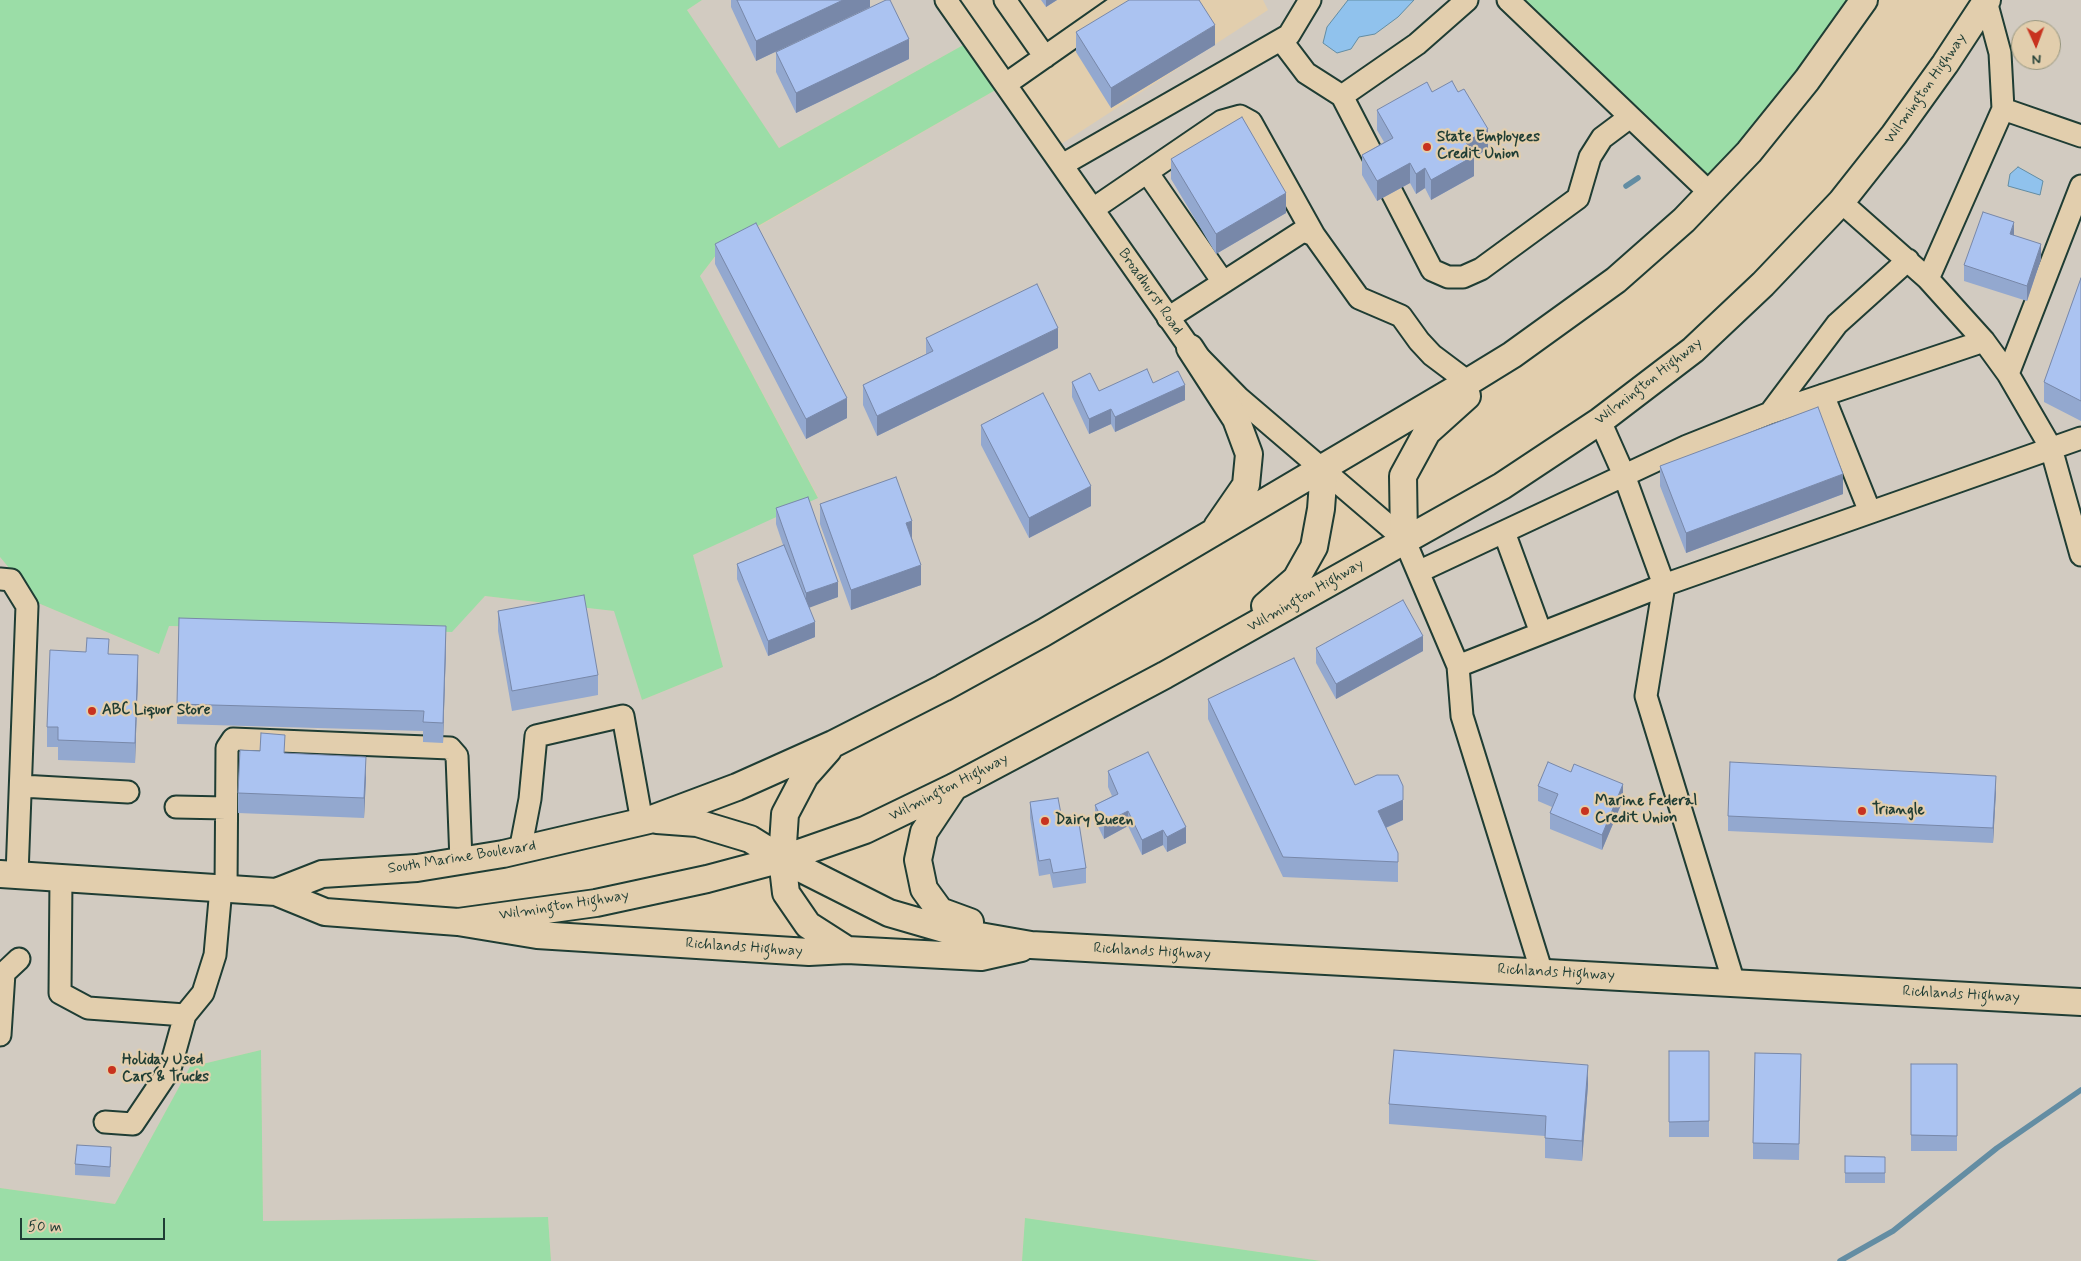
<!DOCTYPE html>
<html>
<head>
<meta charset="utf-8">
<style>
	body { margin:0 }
	#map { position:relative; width:2081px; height:1261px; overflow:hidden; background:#e2cead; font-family:Mynerve,sans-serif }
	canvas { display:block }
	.north { position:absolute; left:2011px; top:20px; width:50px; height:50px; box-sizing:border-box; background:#e2cead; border:1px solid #94947d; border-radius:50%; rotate:178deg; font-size:14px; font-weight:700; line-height:20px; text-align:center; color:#1f3d34 }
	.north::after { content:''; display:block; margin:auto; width:18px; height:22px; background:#c8321e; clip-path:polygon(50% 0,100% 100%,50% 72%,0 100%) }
	.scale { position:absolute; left:20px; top:1218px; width:145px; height:22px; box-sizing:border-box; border:2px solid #1f3d34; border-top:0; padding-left:6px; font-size:15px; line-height:18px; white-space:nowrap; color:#1f3d34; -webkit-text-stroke:4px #e2cead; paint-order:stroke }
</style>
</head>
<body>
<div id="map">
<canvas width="2081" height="1261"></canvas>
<div class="north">N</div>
<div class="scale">50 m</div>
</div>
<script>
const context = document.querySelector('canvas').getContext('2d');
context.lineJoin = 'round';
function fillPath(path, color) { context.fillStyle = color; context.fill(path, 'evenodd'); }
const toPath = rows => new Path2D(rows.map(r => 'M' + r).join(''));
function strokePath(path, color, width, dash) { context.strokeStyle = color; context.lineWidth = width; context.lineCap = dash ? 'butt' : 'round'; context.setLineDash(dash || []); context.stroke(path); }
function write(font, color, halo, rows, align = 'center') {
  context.font = font + ' Mynerve,sans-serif'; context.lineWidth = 4.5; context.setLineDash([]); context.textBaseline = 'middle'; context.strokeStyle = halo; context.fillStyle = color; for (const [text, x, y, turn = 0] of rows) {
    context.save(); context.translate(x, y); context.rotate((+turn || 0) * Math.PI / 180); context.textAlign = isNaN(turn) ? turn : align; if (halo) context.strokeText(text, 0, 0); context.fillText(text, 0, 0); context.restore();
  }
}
fillPath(toPath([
	[702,0,946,0,974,39,779,148,687,10],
	[1263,0,1508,0,1710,193,1616,280,1067,619,649,820,276,892,325,912,981,957,940,911,918,860,954,787,1502,486,1763,284,1987,0,2081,0,2081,1261,1321,1261,1025,1218,1022,1261,551,1261,548,1218,263,1221,261,1050,190,1067,115,1204,0,1188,0,557,38,603,159,654,168,626,451,632,485,596,615,611,642,700,723,667,693,555,818,497,700,276,723,247,1006,84,1052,150,1268,10],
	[2021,30,2051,30,2051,60,2021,60]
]), '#d2cbc1');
fillPath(toPath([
	[0,0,702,0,687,10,779,148,974,39,1006,84,723,246,700,276,818,498,693,555,723,667,642,700,614,611,485,596,452,632,169,626,159,654,38,603,0,557],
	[1508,0,1864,0,1710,193],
	[261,1050,263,1221,548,1217,551,1261,0,1261,0,1188,115,1204,190,1067],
	[1025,1218,1321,1261,1022,1261]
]), '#9bdda7');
const water = toPath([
	[1348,0,1414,0,1398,17,1375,34,1359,37,1351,49,1337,53,1323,43,1327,27,1348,0],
	[2018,167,2043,181,2040,195,2008,186,2010,174,2018,167]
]);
fillPath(water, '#90c2ed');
strokePath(water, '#638da3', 1);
strokePath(toPath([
	[1626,186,1638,178],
	[1840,1261,1893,1231,1997,1148,2081,1090]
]), '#638da3', 5.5);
const minor = toPath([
	[946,0,1190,348,1239,398,1404,539,1458,666,1462,716,1542,973],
	[1005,0,1045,57],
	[1508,0,1710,193],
	[1281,40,1306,73,1342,96,1417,44,1467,0],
	[1006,84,1126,0],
	[1342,96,1432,270,1448,277,1463,277,1481,269,1578,198,1590,157,1602,138,1630,117],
	[2003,109,2081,136],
	[1062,165,1289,35,1310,0],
	[1147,172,1223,282],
	[1841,202,1928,279,1984,341,2008,374,2051,448,2081,555],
	[1093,209,1222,121,1240,116,1251,122,1314,235],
	[1928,279,2003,109,2000,53,1986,1],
	[1168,318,1303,231,1314,235,1359,298,1401,316,1419,341,1432,355,1468,382],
	[2008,374,2081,186],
	[1823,395,1870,512],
	[1770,413,1984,341],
	[1600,421,1624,475,1664,585,1646,696,1734,983],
	[1504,532,1541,633],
	[1418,572,1687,446,1770,413,1837,324,1908,260],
	[0,579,11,580,27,606,17,875],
	[1458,666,1664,585,2081,438],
	[21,786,128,792],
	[176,807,226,808],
	[520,851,530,799,536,736,623,716,642,822],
	[61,878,60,993,88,1008,185,1015,203,993,215,955,221,888],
	[226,889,227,748,233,739,450,748,457,756,461,861],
	[0,1035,4,973,19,959],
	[105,1122,133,1124,170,1069,185,1015]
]);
const major = toPath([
	[1190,348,1236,419,1249,454,1246,485,1217,527],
	[1404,539,1403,476,1427,432,1467,396],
	[1265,606,1296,579,1314,547,1321,509,1324,469],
	[828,750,805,776,785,814,782,859,786,893,808,925,847,950],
	[954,787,924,832,918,860,924,889,940,911,970,922],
	[657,820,697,823,750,839,782,859,889,913,951,931,1031,945,2081,1002],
	[0,874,276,892,325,912,458,922,537,935,809,952,847,950,981,957,1021,948],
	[276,892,322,874,417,868,503,854,649,820,737,787,833,744,943,688,1043,633,1468,382,1512,355,1616,280,1684,220,1749,152,1807,80,1864,0],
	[458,922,596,903,707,879,782,859,865,830,954,787,1165,675,1502,486,1600,421,1693,350,1763,284,1841,202,1894,135,1945,64,1987,0]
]);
strokePath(minor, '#1f3d34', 25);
strokePath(major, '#1f3d34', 30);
strokePath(minor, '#e2cead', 21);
strokePath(major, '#e2cead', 26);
fillPath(toPath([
	[731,0,870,0,870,7,756,61,731,7],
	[1041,0,1057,0,1046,7],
	[1076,32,1215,45,1111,108,1076,52],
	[776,52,909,59,796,113,776,72],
	[1432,92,1488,149,1474,157,1474,176,1431,200,1425,188,1416,194,1410,183,1377,201,1362,175,1362,155,1384,142,1377,130,1377,110],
	[1171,159,1286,213,1216,254,1171,179],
	[2014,235,2041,259,2027,301,1964,281,1964,265],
	[715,244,847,418,806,439,715,264],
	[2081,278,2081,421,2044,402,2044,382],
	[926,338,1058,348,877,436,863,405,863,385,926,354],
	[1072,382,1099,391,1153,383,1185,400,1115,432,1111,424,1089,434,1072,397],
	[981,425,1091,506,1029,538,981,445],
	[1660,466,1843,494,1686,553,1660,486],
	[820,504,912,538,921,585,851,610,820,524],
	[776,508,838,597,809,607,815,637,768,656,737,579,737,564,783,545,776,524],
	[498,611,598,675,598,695,512,711,498,631],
	[446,646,443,743,423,742,423,731,177,724,177,704],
	[1316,648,1423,651,1336,699,1316,663],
	[109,654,138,675,135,763,58,760,58,747,47,747,47,727],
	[1208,699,1355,785,1403,806,1403,820,1386,828,1398,853,1398,882,1283,877,1208,719],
	[285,753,366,777,364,818,238,813,238,793],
	[1108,771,1186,843,1167,852,1163,845,1142,855,1128,826,1104,839,1095,820,1095,805,1112,796,1108,787],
	[1538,786,1623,800,1602,850,1550,829,1550,813,1552,807,1538,801],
	[1996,791,1993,843,1728,831,1728,816],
	[1030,802,1062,819,1086,868,1086,883,1053,888,1050,874,1039,876,1030,818],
	[1669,1051,1709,1051,1709,1137,1669,1137],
	[1801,1054,1799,1160,1753,1159,1753,1143],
	[1911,1064,1957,1064,1957,1151,1911,1151],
	[1588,1085,1582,1161,1545,1158,1545,1136,1389,1124,1389,1104],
	[1845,1156,1885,1157,1885,1183,1845,1183],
	[111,1158,110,1177,75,1175,75,1164]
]), '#93a8cf');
fillPath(toPath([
	[843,0,870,0,870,7,756,61,756,41],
	[1046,0,1057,0,1046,7],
	[1215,25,1215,45,1111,108,1111,88],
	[909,39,909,59,796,113,796,93],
	[1488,129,1488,149,1474,157,1474,176,1431,200,1431,180,1466,142],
	[1410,163,1410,183,1377,201,1377,181],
	[1425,168,1425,188,1416,194,1416,174],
	[1286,193,1286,213,1216,254,1216,234],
	[2014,222,2014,237,2010,234],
	[2041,244,2041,259,2027,301,2027,286],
	[1058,328,1058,348,877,436,877,416],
	[1185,385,1185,400,1115,432,1115,417],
	[847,398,847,418,806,439,806,419],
	[1111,409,1111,424,1089,434,1089,419],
	[1843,474,1843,494,1686,553,1686,533],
	[1091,486,1091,506,1029,538,1029,518],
	[912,521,912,541,906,523],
	[921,565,921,585,851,610,851,590],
	[838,582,838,597,806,609,806,593],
	[815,622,815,637,768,656,768,641],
	[446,626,446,646,443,743,443,723],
	[1423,636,1423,651,1336,699,1336,684],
	[138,655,138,675,135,763,135,743],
	[366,757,366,777,364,818,364,798],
	[1996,776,1996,791,1993,843,1993,828],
	[1623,784,1623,800,1602,850,1602,835],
	[1403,786,1403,820,1378,831,1378,811],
	[1128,811,1128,826,1104,839,1104,823],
	[1186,827,1186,843,1167,852,1167,837],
	[1163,830,1163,845,1142,855,1142,840],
	[1588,1065,1588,1085,1582,1161,1582,1141]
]), '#7888a9');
const building = toPath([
	[737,0,843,0,756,41,737,0],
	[886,0,890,0,909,39,796,93,776,52,886,0],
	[1129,0,1199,0,1215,25,1111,88,1076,32,1129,0],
	[1452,81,1458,92,1464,89,1488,129,1466,142,1474,156,1431,180,1425,168,1416,174,1410,163,1377,181,1362,155,1393,138,1377,110,1427,82,1432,92,1452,81],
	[1242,117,1286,193,1216,234,1171,159,1242,117],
	[1983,212,2014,222,2010,234,2041,244,2027,286,1964,265,1983,212],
	[756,223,847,398,806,419,715,244,756,223],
	[2081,278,2081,401,2044,382,2081,278],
	[1037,284,1058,328,877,416,863,385,933,351,926,338,1037,284],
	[1147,369,1153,383,1178,371,1185,385,1115,417,1111,409,1089,419,1072,382,1090,373,1099,391,1147,369],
	[1043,393,1091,486,1029,518,981,425,1043,393],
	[1818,407,1843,474,1686,533,1660,466,1818,407],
	[896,477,912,521,906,523,921,565,851,590,820,504,896,477],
	[808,497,838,582,806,593,776,508,808,497],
	[784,545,815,622,768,641,737,564,784,545],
	[584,595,598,675,512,691,498,611,584,595],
	[1403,600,1423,636,1336,684,1316,648,1403,600],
	[179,618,446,626,443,723,423,722,424,711,177,704,179,618],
	[87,638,109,639,108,654,138,655,135,743,58,740,58,727,47,727,50,650,86,652,87,638],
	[1294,658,1355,785,1377,775,1398,775,1403,786,1403,800,1378,811,1398,853,1398,862,1283,857,1208,699,1294,658],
	[261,733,285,735,284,753,366,757,364,798,238,793,240,750,260,751,261,733],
	[1148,752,1186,827,1167,837,1163,830,1142,840,1128,811,1104,823,1095,805,1118,794,1108,771,1148,752],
	[1548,762,1571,772,1574,764,1623,784,1602,835,1550,813,1558,794,1538,786,1548,762],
	[1730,762,1996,776,1993,828,1728,816,1730,762],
	[1058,798,1062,819,1078,817,1086,868,1053,873,1050,859,1039,861,1030,802,1058,798],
	[1394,1050,1588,1065,1582,1141,1545,1138,1546,1116,1389,1104,1394,1050],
	[1669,1051,1709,1051,1709,1121,1669,1122,1669,1051],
	[1755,1053,1801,1054,1799,1144,1753,1143,1755,1053],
	[1911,1064,1957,1064,1957,1136,1911,1135,1911,1064],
	[77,1145,111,1147,110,1167,75,1164,77,1145],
	[1845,1156,1885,1157,1885,1173,1845,1173,1845,1156]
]);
fillPath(building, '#abc3f1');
strokePath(building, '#7888a9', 1);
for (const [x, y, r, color] of [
	[1427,147,5,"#c8321e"],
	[92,711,5,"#c8321e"],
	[1585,811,5,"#c8321e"],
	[1862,811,5,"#c8321e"],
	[1045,821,5,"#c8321e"],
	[112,1070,5,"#c8321e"]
]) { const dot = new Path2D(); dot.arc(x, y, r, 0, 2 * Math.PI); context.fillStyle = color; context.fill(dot); strokePath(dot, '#e2cead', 2); }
write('15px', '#1f3d34', '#e2cead', [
	["Wilmington Highway",1926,89,-55],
	["Broadhurst Road",1150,292,55],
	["Wilmington Highway",1649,382,-38],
	["Wilmington Highway",1306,596,-30],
	["Wilmington Highway",949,788,-27],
	["South Marine Boulevard",462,858,-9],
	["Wilmington Highway",564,906,-9],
	["Richlands Highway",744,948,4],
	["Richlands Highway",1152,952,3],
	["Richlands Highway",1556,973,3],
	["Richlands Highway",1961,995,3]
]);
write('bold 15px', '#1f3d34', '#e2cead', [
	["State Employees",1437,138],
	["Credit Union",1437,155],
	["ABC Liquor Store",102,711],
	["Marine Federal",1595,802],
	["Credit Union",1595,819],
	["Triangle",1872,811],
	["Dairy Queen",1055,821],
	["Holiday Used",122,1061],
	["Cars & Trucks",122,1078]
], 'left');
</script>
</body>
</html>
